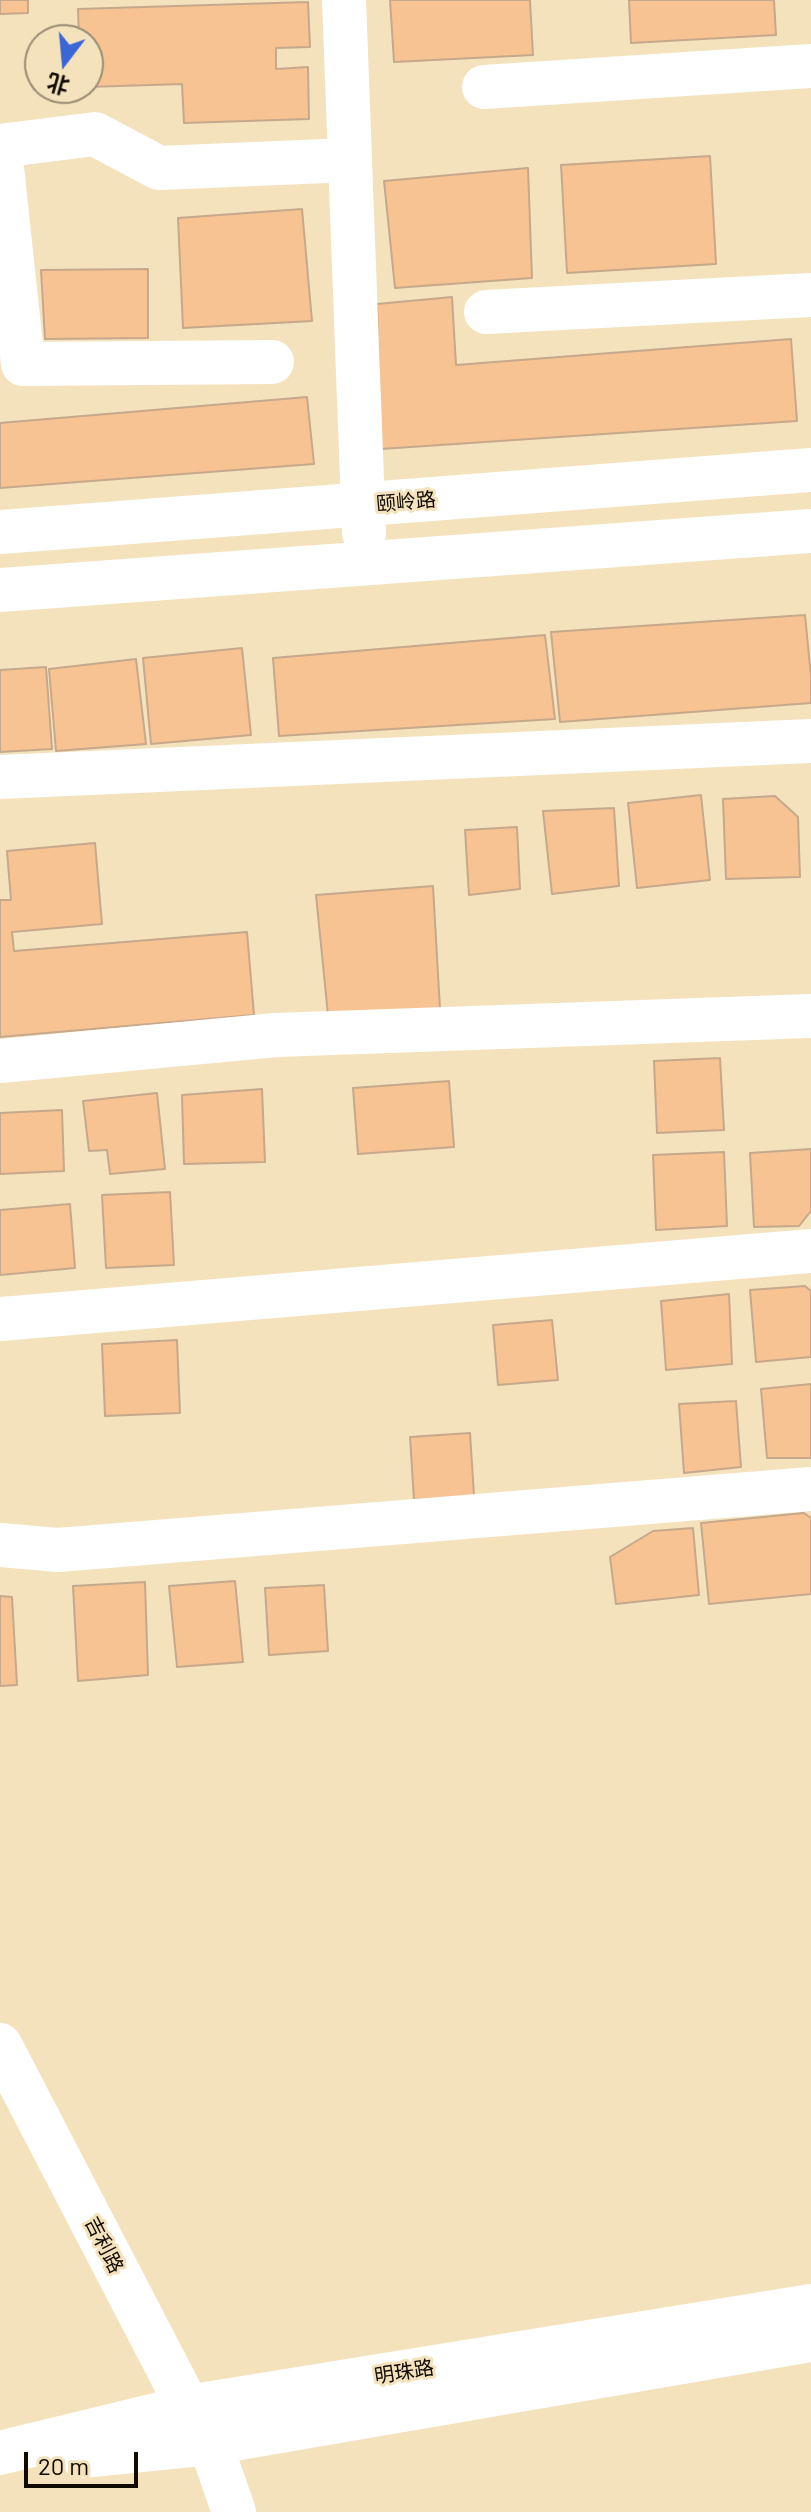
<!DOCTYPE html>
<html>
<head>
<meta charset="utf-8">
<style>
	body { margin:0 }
	#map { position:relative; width:811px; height:2512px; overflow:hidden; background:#f4e2bd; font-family:Barlow,"Noto Sans SC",sans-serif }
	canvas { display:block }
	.north { position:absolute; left:24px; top:24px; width:80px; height:80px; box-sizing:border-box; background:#f4e2bd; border:2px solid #998c72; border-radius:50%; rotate:196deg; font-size:22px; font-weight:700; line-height:32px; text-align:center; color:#100a01 }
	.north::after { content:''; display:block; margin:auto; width:28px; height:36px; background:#3a66d6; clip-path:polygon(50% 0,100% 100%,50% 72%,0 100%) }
	.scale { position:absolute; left:24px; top:2452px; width:114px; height:36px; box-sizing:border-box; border:4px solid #100a01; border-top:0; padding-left:10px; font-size:24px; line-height:28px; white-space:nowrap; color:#100a01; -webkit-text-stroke:6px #f4e2bd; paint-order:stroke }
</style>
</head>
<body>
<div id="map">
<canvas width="811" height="2512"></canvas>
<div class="north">北</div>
<div class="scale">20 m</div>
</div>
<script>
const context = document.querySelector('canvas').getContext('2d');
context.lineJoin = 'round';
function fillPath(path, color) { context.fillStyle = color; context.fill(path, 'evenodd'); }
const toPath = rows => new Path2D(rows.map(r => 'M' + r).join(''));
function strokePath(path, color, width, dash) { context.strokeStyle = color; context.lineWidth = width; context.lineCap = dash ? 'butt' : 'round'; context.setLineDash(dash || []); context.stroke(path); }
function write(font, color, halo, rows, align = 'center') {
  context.font = font + ' Barlow,"Noto Sans SC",sans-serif'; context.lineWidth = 6; context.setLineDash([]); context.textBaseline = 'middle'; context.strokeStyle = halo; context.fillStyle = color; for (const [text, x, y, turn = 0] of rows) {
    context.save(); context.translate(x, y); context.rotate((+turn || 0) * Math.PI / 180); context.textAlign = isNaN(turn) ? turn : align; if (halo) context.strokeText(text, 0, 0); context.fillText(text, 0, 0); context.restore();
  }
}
const building = toPath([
	[0,0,28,0,28,13,0,14,0,0],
	[390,0,530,0,533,55,394,62,390,0],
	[629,0,774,0,776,35,631,43,629,0],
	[308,2,310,47,276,48,276,69,308,67,309,119,184,123,182,84,88,87,88,40,79,40,78,9,308,2],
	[710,156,716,264,567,273,561,165,710,156],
	[528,168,532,278,395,288,384,181,528,168],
	[302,209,312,321,183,328,178,218,302,209],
	[148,269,148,338,45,339,41,270,148,269],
	[452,297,456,365,791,339,797,421,381,449,377,304,452,297],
	[307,397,314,464,0,488,0,423,307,397],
	[805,615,811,677,811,703,560,722,551,632,805,615],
	[545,635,555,719,279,736,273,658,545,635],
	[242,648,251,735,151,744,143,658,242,648],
	[136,659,146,744,56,751,49,669,136,659],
	[46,667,52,749,0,752,0,670,46,667],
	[701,795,710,880,637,888,628,803,701,795],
	[775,796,798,817,800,877,726,879,723,799,775,796],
	[614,808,619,886,552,894,543,811,614,808],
	[517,827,520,889,469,895,465,830,517,827],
	[95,843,102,924,12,932,14,951,247,932,254,1015,0,1037,0,900,11,900,7,851,95,843],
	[433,886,440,1009,328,1015,316,895,433,886],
	[720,1058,724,1130,657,1133,654,1061,720,1058],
	[449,1081,454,1147,358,1154,353,1088,449,1081],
	[262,1089,265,1162,184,1164,182,1095,262,1089],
	[157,1093,165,1169,110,1174,107,1150,89,1151,83,1101,157,1093],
	[62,1110,64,1171,0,1174,0,1113,62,1110],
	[811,1149,811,1211,799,1226,754,1227,750,1153,811,1149],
	[724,1152,727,1226,656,1230,653,1155,724,1152],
	[170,1192,174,1265,106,1268,102,1195,170,1192],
	[70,1204,75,1268,0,1275,0,1210,70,1204],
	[805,1286,811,1291,811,1357,756,1362,750,1290,805,1286],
	[729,1294,732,1364,666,1370,661,1301,729,1294],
	[552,1320,558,1380,498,1385,493,1325,552,1320],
	[177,1340,180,1413,105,1416,102,1344,177,1340],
	[811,1384,811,1458,767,1458,761,1389,811,1384],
	[736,1401,741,1467,684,1473,679,1404,736,1401],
	[470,1433,474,1496,414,1500,410,1437,470,1433],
	[804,1513,811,1518,811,1594,709,1604,701,1523,804,1513],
	[693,1528,699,1595,616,1604,610,1557,653,1531,693,1528],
	[235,1581,243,1662,177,1667,169,1586,235,1581],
	[145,1582,148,1675,78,1681,73,1586,145,1582],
	[324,1585,328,1651,269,1655,265,1588,324,1585],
	[0,1596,12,1597,17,1685,0,1686,0,1596]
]);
fillPath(building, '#f7c392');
strokePath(building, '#c6a88c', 2);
strokePath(toPath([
	[344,0,364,533],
	[484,87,811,66],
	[0,146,95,134,159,168,350,160],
	[0,149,23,364,272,362],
	[486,312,811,295],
	[0,532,811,470],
	[0,590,811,531],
	[0,777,811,741],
	[0,1061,276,1035,811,1016],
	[0,1319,811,1251],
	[0,1545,58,1550,811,1489],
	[0,2045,188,2407,210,2443,234,2512],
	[0,2453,188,2407,811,2306],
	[82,2456,210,2443,811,2340]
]), '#fff', 44);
write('20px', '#100a01', '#f4e2bd', [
	["颐岭路",406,502,-5],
	["吉利路",104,2245,63],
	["明珠路",404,2372,-9]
]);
</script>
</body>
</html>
